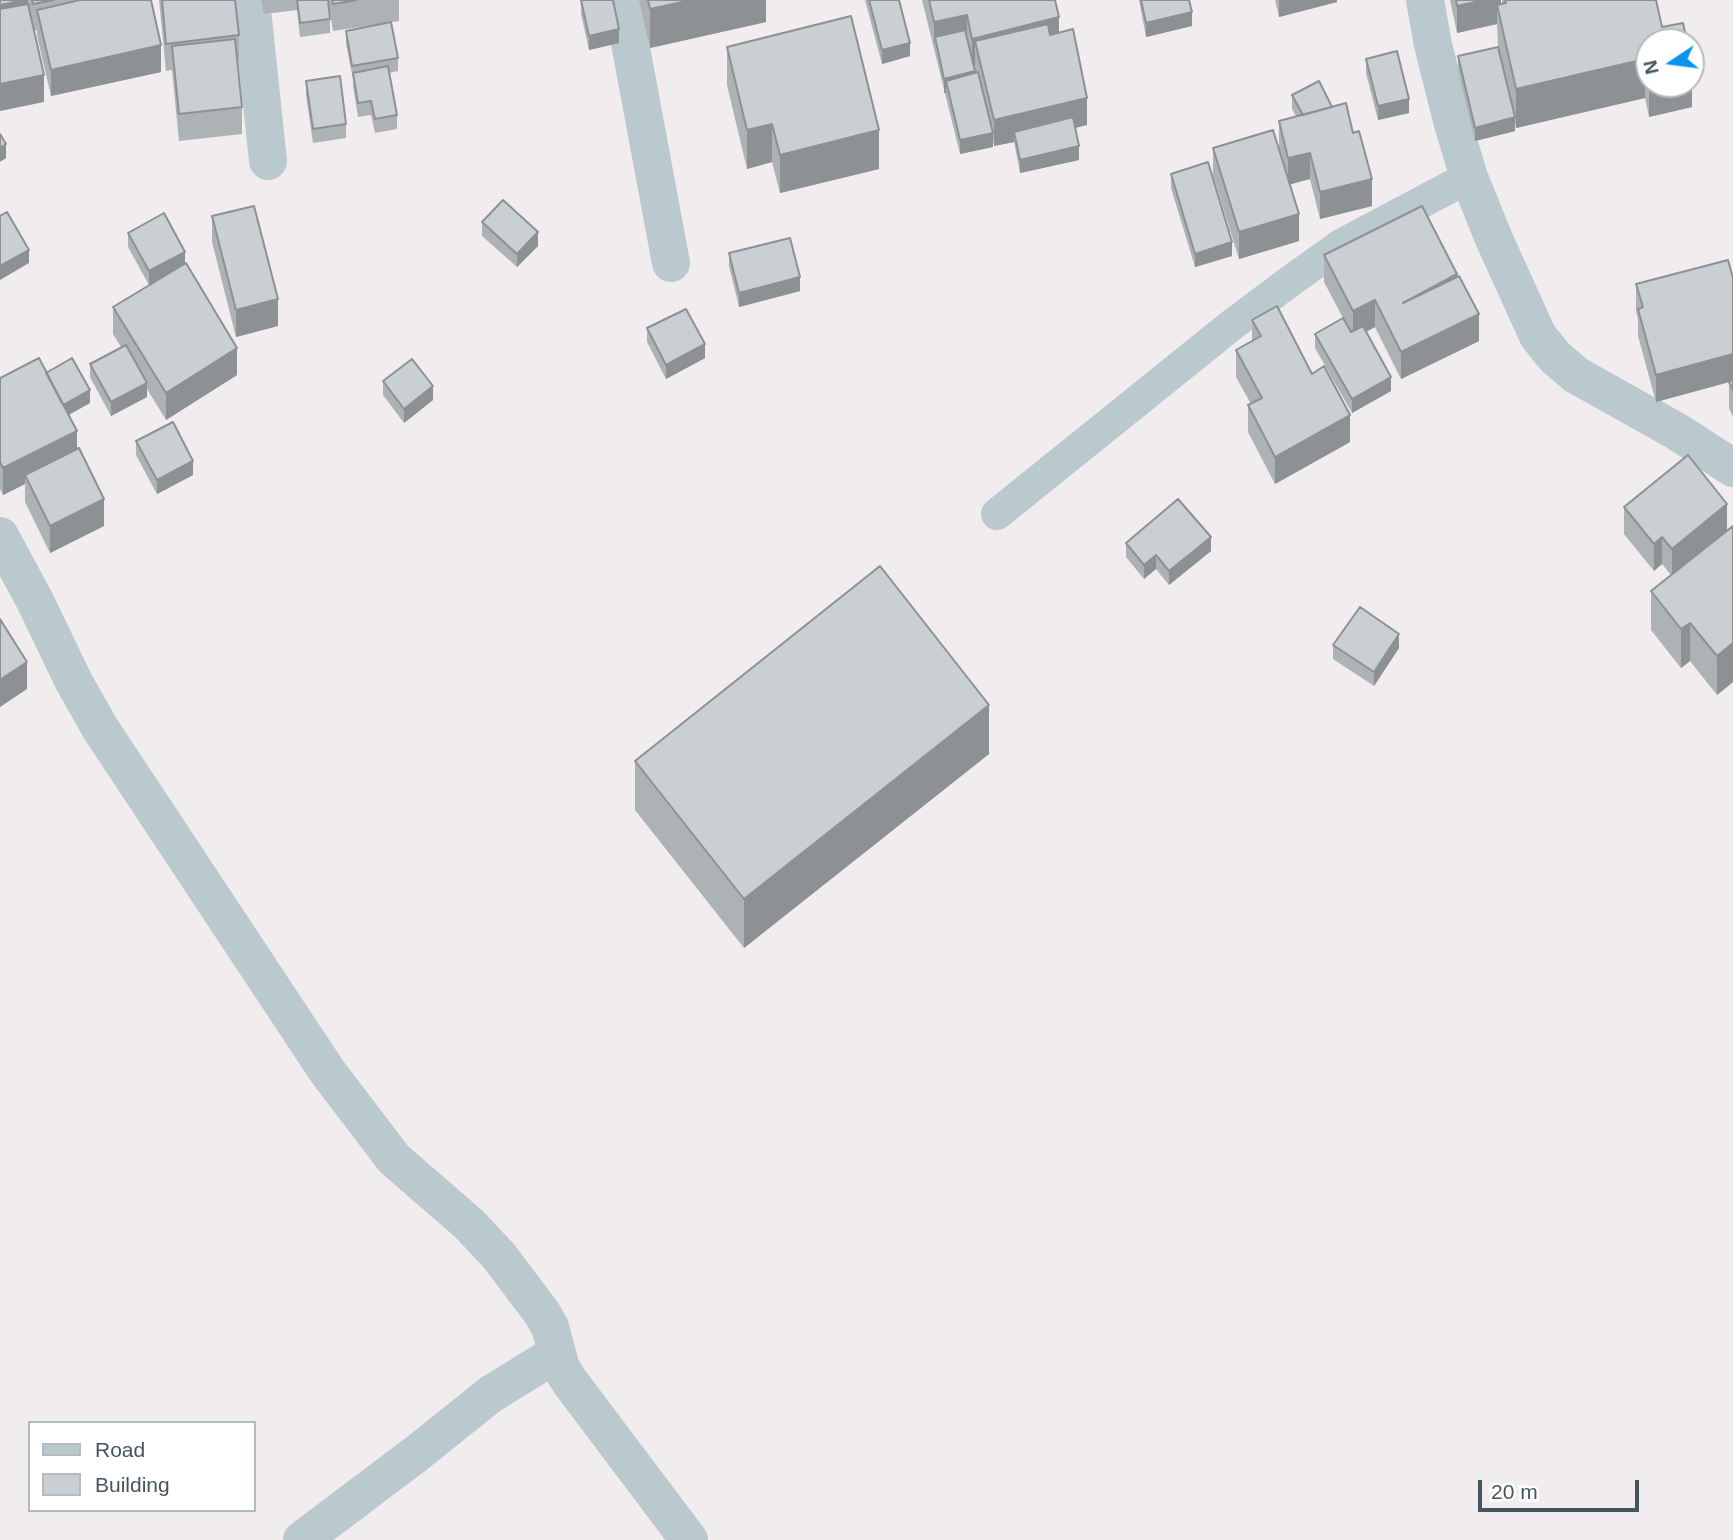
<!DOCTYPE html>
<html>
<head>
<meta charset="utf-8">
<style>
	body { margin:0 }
	#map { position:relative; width:1733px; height:1540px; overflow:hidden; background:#f1edee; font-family:Arial,sans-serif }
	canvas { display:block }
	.legend { position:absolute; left:28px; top:1421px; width:228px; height:91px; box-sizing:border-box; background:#fff; border:2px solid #b4bbbe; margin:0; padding:9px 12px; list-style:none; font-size:21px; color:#44555d }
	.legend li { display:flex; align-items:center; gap:14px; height:35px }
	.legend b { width:35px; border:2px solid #b4bbbe }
	.north { position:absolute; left:1635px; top:28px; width:70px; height:70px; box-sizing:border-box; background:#fff; border:2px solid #b4bbbe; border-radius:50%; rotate:257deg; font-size:19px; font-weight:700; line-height:28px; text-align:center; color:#44555d }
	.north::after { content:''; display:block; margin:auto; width:24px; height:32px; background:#0994f0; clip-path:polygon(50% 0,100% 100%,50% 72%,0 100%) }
	.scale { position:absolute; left:1478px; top:1480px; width:161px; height:32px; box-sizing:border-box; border:4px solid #44555d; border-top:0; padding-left:9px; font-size:21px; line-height:24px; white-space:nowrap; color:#44555d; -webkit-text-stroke:5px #fff; paint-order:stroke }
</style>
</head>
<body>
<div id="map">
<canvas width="1733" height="1540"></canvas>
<ul class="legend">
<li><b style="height:9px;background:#bac9ce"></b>Road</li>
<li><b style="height:19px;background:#c9cfd3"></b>Building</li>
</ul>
<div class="north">N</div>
<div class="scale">20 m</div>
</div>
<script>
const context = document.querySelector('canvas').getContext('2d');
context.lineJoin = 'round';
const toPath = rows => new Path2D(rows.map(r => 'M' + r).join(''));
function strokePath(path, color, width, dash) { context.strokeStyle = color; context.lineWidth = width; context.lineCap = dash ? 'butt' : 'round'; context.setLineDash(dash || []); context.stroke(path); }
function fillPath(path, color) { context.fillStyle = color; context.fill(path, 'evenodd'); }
strokePath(toPath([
	[997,514,1233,324,1289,282,1341,245,1469,177]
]), '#bac9ce', 32);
strokePath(toPath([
	[251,0,268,161],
	[622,0,671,263],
	[1425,0,1433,45,1453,124,1469,177,1494,239,1538,336,1555,357,1576,375,1676,431,1733,468],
	[0,536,35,601,74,682,100,728,327,1071,394,1159,469,1224,499,1256,542,1313,550,1327,561,1368,570,1382,689,1540],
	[302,1540,416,1454,491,1394,556,1354]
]), '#bac9ce', 38);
fillPath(toPath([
	[0,0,151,0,161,72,51,96,37,36,37,30,34,31,44,102],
	[159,0,235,0,239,35,239,62,237,62,242,107,242,134,179,141,172,70,166,71],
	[261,0,328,0,330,19,330,33,300,37,297,10,264,14],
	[328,0,399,0,399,21,333,31],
	[581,0,619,43,589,50,581,14],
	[639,0,766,0,766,22,650,48],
	[865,0,899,0,910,56,882,64],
	[922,0,1055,0,1059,33,1087,125,1075,128,1079,160,1020,173,1014,142,994,146,993,139,993,147,960,154],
	[1139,0,1189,0,1192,26,1146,37],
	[1275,0,1337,0,1337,2,1279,17],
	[1450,0,1501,0,1501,4,1502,4,1502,0,1656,0,1649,42,1649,84,1691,84,1692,107,1649,117,1645,98,1516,128,1515,123,1515,131,1475,141,1458,70,1458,56,1498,47,1497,24,1457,33],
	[346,31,398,58,398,71,389,73,397,115,397,129,375,133,371,115,358,117,353,86,353,79,346,44],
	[727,47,879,169,780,193,772,162,747,169,727,85],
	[1366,59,1409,113,1378,120,1366,73],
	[306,81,346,124,346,138,313,143,306,95],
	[1292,95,1332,107,1353,133,1372,206,1320,219,1310,179,1290,184,1299,241,1239,259,1213,175,1213,148,1279,147,1279,121,1296,116,1292,109],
	[1171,174,1232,256,1195,267,1171,188],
	[212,216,278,326,236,337,212,242],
	[482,222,538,246,517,267,482,236],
	[128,233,185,263,237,375,166,420,147,389,147,397,111,416,90,377,90,364,121,347,113,334,113,307,149,285,128,247],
	[729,253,800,291,739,307,729,266],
	[1324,255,1457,277,1479,341,1401,379,1375,327,1366,332,1391,391,1352,413,1315,348,1315,334,1343,318,1324,282],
	[1733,278,1733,417,1729,408,1729,382,1656,402,1638,336,1638,319,1636,311,1636,284],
	[1252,320,1312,374,1350,442,1275,484,1248,432,1248,405,1251,404,1236,377,1236,350,1252,341],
	[647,328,705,358,666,379,647,342],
	[46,373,90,403,68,415,77,449,104,526,50,553,25,502,25,484,3,495,0,489,0,378],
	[383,381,433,400,404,423,383,395],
	[136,441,193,475,157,494,136,455],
	[1624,507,1727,530,1733,526,1733,682,1717,695,1690,661,1681,668,1651,630,1651,591,1671,575,1662,564,1654,571,1624,534],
	[1126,543,1211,551,1169,585,1156,569,1144,579,1126,557],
	[1333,645,1399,648,1374,686,1333,659],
	[989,754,744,948,635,810,635,761]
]), '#adb2b5');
fillPath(toPath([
	[24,0,28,0,28,26,0,32,0,5],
	[692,0,766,0,766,22,650,48,650,9],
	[1279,0,1337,0,1337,2,1279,17],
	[1485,0,1501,0,1501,21,1497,5,1497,24,1457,33,1457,6],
	[1192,12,1192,26,1146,37,1146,23],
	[967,15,967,42,935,37,934,49,934,22],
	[1059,17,1059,44,975,41,975,65,972,66,972,39],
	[619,29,619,43,589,50,589,36],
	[910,43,910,56,882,64,882,50],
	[161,45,161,72,51,96,51,70],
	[1645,59,1645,98,1516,128,1516,89],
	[1691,69,1692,69,1692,107,1649,117,1649,84,1691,84],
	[975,71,975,85,946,81,946,93,944,93,944,79],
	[44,75,44,102,0,111,0,84],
	[1087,98,1087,125,1016,142,1014,132,1014,142,994,146,994,120],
	[1409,99,1409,113,1378,120,1378,106],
	[1515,117,1515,131,1475,141,1475,128],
	[772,124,772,162,747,169,747,130],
	[879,130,879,169,780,193,780,155],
	[993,133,993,147,960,154,960,140],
	[6,144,6,158,0,162,0,148],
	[1079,146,1079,160,1020,173,1020,160],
	[1310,153,1310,179,1288,185,1288,158],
	[1372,179,1372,206,1320,219,1320,192],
	[1299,214,1299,241,1239,259,1239,232],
	[538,232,538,246,517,267,517,254],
	[1232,242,1232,256,1195,267,1195,254],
	[29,250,29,263,0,280,0,266],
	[185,252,185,266,149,285,149,271],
	[1457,274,1457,301,1403,303],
	[800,277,800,291,739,307,739,293],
	[278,299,278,326,236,337,236,310],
	[1375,300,1375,327,1353,338,1353,311],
	[1479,314,1479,341,1401,379,1401,352],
	[705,344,705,358,666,379,666,365],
	[237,348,237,375,166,420,166,393],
	[1733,354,1733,381,1656,402,1656,375],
	[1391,377,1391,391,1352,413,1352,399],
	[147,383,147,397,111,416,111,402],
	[433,386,433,400,404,423,404,409],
	[90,390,90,403,63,418,63,405],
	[1350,415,1350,442,1275,484,1275,457],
	[77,431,77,458,25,475,25,484,3,495,3,468],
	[193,461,193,475,157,494,157,480],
	[104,499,104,526,50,553,50,526],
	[1727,504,1727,531,1672,576,1672,549],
	[1211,537,1211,551,1169,585,1169,571],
	[1662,537,1662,564,1654,571,1654,544],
	[1156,555,1156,569,1144,579,1144,565],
	[1690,623,1690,661,1681,668,1681,629],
	[1399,634,1399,648,1374,686,1374,672],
	[1733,643,1733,682,1717,695,1717,656],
	[27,662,27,689,0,707,0,680],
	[989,705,989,754,744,948,744,899]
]), '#8d9194');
const building = toPath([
	[0,0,24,0,0,5,0,0],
	[32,0,54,0,33,4,32,0],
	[80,0,151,0,161,45,51,70,37,10,80,0],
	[162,0,235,0,239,35,166,44,162,0],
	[297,0,328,0,330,19,300,23,297,0],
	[332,0,357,0,333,4,332,0],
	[581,0,613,0,619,29,589,36,581,0],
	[648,0,692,0,650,9,648,0],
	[869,0,899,0,910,43,882,50,869,0],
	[929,0,1055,0,1059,17,972,39,967,15,934,22,929,0],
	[1141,0,1189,0,1192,12,1146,23,1141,0],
	[1456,0,1485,0,1457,6,1456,0],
	[1505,0,1656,0,1662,27,1683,23,1687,42,1649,42,1649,77,1645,59,1516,89,1497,5,1506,3,1505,0],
	[28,4,44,75,0,84,0,9,28,4],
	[851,16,879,130,780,155,772,124,747,130,727,47,851,16],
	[391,22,398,58,352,66,346,31,391,22],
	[1048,24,1050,35,1073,29,1087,98,994,120,975,41,1048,24],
	[965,30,975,71,944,79,935,37,965,30],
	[235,39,242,107,179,114,172,46,235,39],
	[1498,47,1515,117,1475,128,1458,56,1498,47],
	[1397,51,1409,99,1378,106,1366,59,1397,51],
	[388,66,397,115,375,119,371,101,358,103,353,73,388,66],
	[978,72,993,133,960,140,946,81,978,72],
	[340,76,346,124,313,129,306,81,340,76],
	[1319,81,1332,107,1303,115,1292,95,1319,81],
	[1346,103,1353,133,1359,131,1372,179,1320,192,1310,153,1288,158,1279,121,1346,103],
	[1073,117,1079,146,1020,160,1014,132,1073,117],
	[1273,130,1299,214,1239,232,1213,148,1273,130],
	[0,134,6,144,0,148,0,134],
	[1208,162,1232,242,1195,254,1171,174,1208,162],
	[503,200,538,232,517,254,482,222,503,200],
	[254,206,278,299,236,310,212,216,254,206],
	[1422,206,1457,274,1403,303,1459,276,1479,314,1401,352,1375,300,1353,311,1324,255,1422,206],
	[7,212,29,250,0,266,0,216,7,212],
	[164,213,185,252,149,271,128,233,164,213],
	[790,238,800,277,739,293,729,253,790,238],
	[1728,260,1733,278,1733,354,1656,375,1638,309,1643,307,1636,284,1728,260],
	[186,263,237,348,166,393,113,307,186,263],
	[1277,306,1312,374,1324,366,1350,415,1275,457,1248,405,1262,398,1236,350,1261,336,1252,320,1277,306],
	[686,309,705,344,666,365,647,328,686,309],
	[1343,318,1351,332,1363,326,1391,377,1352,399,1315,334,1343,318],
	[126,345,147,383,111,402,90,364,126,345],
	[39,358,77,431,3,468,0,462,0,378,39,358],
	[72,358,90,390,63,405,46,373,72,358],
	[412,359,433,386,404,409,383,381,412,359],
	[1733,379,1733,390,1729,382,1733,379],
	[173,422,193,461,157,480,136,441,173,422],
	[79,448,104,499,50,526,25,475,79,448],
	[1688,455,1727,504,1672,549,1662,537,1654,544,1624,507,1688,455],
	[1178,499,1211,537,1169,571,1156,555,1144,565,1126,543,1178,499],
	[1733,526,1733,643,1717,656,1690,623,1681,629,1651,591,1733,526],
	[880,566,989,705,744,899,635,761,880,566],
	[1360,607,1399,634,1374,672,1333,645,1360,607],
	[0,619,27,662,0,680,0,619]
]);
fillPath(building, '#c9cfd3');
strokePath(building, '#8d9194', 2);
</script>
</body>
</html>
